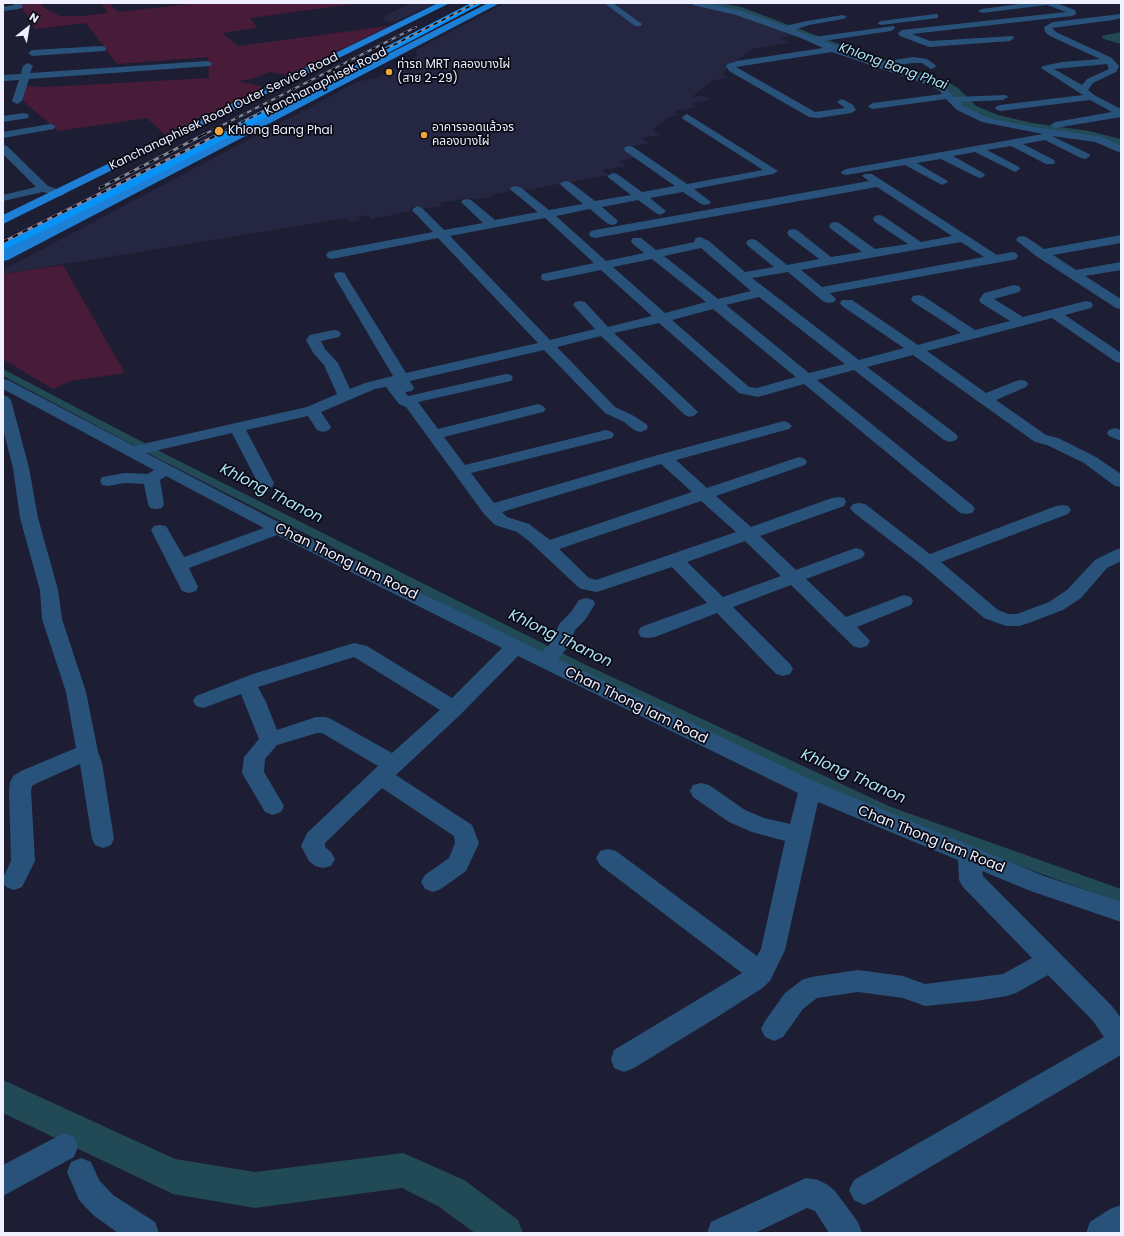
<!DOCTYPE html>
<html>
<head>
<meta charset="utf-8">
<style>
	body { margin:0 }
	#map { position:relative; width:1124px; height:1236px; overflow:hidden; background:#1d1e33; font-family:Poppins,sans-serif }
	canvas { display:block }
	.frame { position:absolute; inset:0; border:4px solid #eef0ff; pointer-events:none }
	.north { position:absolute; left:8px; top:8px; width:40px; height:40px; -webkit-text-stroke:3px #090913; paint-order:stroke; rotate:31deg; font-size:11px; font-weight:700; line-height:16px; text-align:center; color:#eef0ff }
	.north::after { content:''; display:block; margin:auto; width:14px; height:18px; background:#eef0ff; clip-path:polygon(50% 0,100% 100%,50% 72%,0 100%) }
</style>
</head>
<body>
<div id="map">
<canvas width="1124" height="1236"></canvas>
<div class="frame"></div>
<div class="north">N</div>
</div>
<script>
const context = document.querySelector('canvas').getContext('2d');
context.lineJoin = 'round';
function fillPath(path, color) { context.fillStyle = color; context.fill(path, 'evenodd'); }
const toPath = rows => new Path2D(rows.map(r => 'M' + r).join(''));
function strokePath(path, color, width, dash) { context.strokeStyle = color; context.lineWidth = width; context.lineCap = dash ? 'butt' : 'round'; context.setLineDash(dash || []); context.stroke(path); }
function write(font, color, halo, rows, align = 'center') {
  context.font = font + ' Poppins,"Noto Sans Thai",sans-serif'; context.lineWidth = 3.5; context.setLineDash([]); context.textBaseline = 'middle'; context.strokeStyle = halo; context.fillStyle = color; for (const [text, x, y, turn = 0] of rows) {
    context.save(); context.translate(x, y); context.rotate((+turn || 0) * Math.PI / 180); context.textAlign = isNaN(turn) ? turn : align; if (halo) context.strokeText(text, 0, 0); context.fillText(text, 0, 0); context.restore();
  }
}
fillPath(toPath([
	[412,3,435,3,395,22,387,22,382,17],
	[505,3,692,3,721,8,795,35,780,38,789,43,751,49,722,73,730,78,713,80,692,97,704,96,711,100,691,103,697,107,678,110,674,112,679,115,669,117,652,130,660,135,642,138,649,143,634,146,629,150,639,157,620,161,627,166,609,169,607,168,603,171,609,175,521,191,519,189,490,195,492,197,472,200,469,198,440,203,442,206,420,209,417,207,410,208,412,211,371,219,368,215,358,217,360,220,350,222,347,218,3,274,3,270,357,82,378,77,417,56,416,50]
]), '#252641');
fillPath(toPath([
	[40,3,46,9,60,16,82,16,108,13,101,3,109,3,118,12,199,3,360,3,250,18,257,28,222,33,238,46,389,26,289,75,269,72,252,79,237,81,264,87,165,135,147,118,58,131,23,101,25,86,45,87,209,78,208,57,117,64,86,23,35,29,20,4],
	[63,265,125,373,70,381,53,389,3,359,3,274]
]), '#481b39');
fillPath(toPath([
	[1121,32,1121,44,1104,39,1101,36]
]), '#214a56');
fillPath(toPath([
	[3,369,169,456,584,664,891,807,1121,889,1121,903,881,815,574,670,161,460,3,376,3,369]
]), '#214a56');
fillPath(toPath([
	[702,3,722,3,741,7,847,47,946,81,958,88,976,106,998,115,1032,123,1089,131,1121,139,1121,147,1089,139,1032,131,990,121,968,112,950,92,938,85,839,51,736,11,704,5,702,3],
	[3,1080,175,1159,255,1172,403,1153,464,1180,518,1220,523,1233,475,1233,438,1206,402,1188,255,1208,173,1194,3,1113,3,1080]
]), '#214a56');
fillPath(toPath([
	[13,3,21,3,23,7,19,9,3,11,3,7,14,5,13,3],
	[604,3,613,3,642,24,641,26,635,26,604,3],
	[692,3,706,3,742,11,785,26,807,21,843,15,847,17,843,19,809,25,794,30,814,37,894,26,895,28,891,31,823,41,881,62,913,57,927,59,934,64,936,66,934,68,931,69,922,63,913,63,890,66,935,81,946,87,954,97,1006,95,1008,97,1003,100,960,102,963,106,989,118,1028,126,1102,137,1121,146,1121,153,1095,142,1052,136,1089,154,1090,156,1085,159,1081,158,1045,140,1023,144,1054,160,1055,162,1054,164,1046,164,1011,146,987,150,1019,167,1020,169,1015,172,975,152,953,156,983,173,985,175,983,177,979,178,941,159,917,163,946,180,948,182,942,185,905,165,846,175,842,174,841,172,846,169,1043,134,982,122,957,110,946,99,873,109,870,108,868,106,873,103,942,94,940,91,929,85,832,52,736,67,815,112,845,108,837,102,842,99,853,105,856,110,851,113,819,118,809,117,729,71,726,66,728,64,737,61,823,48,801,38,736,15,693,5,692,3],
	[1026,3,1056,3,1075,10,1076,14,1072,16,912,34,930,41,1013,36,1014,38,1010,41,929,47,900,36,898,33,902,30,1066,12,1047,5,982,13,978,11,982,9,1026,3],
	[935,14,938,14,938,18,881,25,877,23,881,21,935,14],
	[1121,14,1121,18,1113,20,1052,28,1056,32,1112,58,1117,64,1119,66,1116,72,1093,83,1088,90,1094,95,1121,109,1121,117,1055,128,1050,125,1055,122,1112,112,1090,100,1000,111,997,110,995,108,997,106,1000,105,1083,95,1041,68,1043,66,1062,62,1100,59,1050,36,1045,32,1044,27,1053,22,1121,14],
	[1107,64,1109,69,1087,79,1082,85,1054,69,1107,64],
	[102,46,105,47,106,49,105,51,32,56,28,53,32,50,102,46],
	[207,61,210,62,212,64,210,66,29,79,22,101,17,104,12,101,19,80,3,81,3,75,21,74,23,66,28,63,33,66,30,73,207,61],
	[24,113,28,114,29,116,28,118,3,122,3,116,24,113],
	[687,114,778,171,773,174,694,189,711,202,709,204,705,205,701,204,683,192,650,198,666,211,664,213,660,215,656,213,638,200,602,207,618,221,616,224,612,225,608,224,590,209,556,216,606,261,644,253,633,244,631,241,633,238,641,238,656,250,695,242,694,241,696,238,700,237,709,241,745,272,774,267,748,246,746,243,748,240,752,239,756,240,787,265,819,259,789,236,787,233,789,230,793,229,797,230,831,257,862,252,831,229,829,226,831,223,835,222,839,223,875,249,908,244,875,222,873,219,875,216,879,215,883,216,921,242,952,236,877,187,595,238,591,237,589,234,591,231,595,230,869,181,862,176,864,174,872,174,997,255,1012,252,1016,253,1018,256,1016,259,1012,260,830,293,836,299,834,302,829,303,824,302,788,272,752,278,859,360,904,348,842,306,840,303,842,300,852,300,918,345,961,333,913,302,911,299,913,296,918,295,923,296,975,330,1010,321,981,303,979,300,984,293,1014,285,1019,286,1021,289,1019,292,994,299,1023,317,1086,301,1091,302,1093,305,1091,308,1065,315,1121,353,1121,363,1116,362,1052,318,927,351,986,393,1016,381,1021,380,1026,381,1028,384,1026,387,996,400,1046,435,1058,438,1096,457,1121,474,1121,487,1115,486,1084,463,1047,445,1035,442,913,355,867,367,956,434,958,437,956,440,950,442,944,440,854,370,817,380,972,505,975,509,972,513,966,514,960,513,804,384,758,397,739,393,659,323,614,333,695,409,698,412,695,415,690,417,685,415,601,336,557,347,615,407,634,416,646,424,648,427,646,430,640,432,634,430,624,422,605,413,544,350,410,381,414,388,412,391,405,392,408,396,506,374,511,375,513,378,511,381,418,402,438,429,538,404,543,406,546,409,543,412,444,437,465,465,606,430,612,432,614,435,612,438,471,473,494,503,658,455,784,421,789,423,792,426,789,429,676,460,707,488,793,459,799,457,805,459,807,462,805,465,716,496,751,527,832,498,838,497,844,498,846,502,844,506,760,536,796,570,850,550,856,548,862,550,865,554,862,558,806,579,846,617,904,595,911,597,913,601,911,605,857,627,870,641,867,646,860,648,853,646,791,585,733,607,790,664,793,669,790,674,783,676,776,674,717,613,655,637,648,638,641,637,638,632,641,627,707,603,672,567,597,592,581,589,577,586,529,541,517,532,495,525,484,514,406,407,399,404,386,387,375,389,321,412,331,427,329,430,323,432,317,430,308,416,246,430,274,483,272,487,266,488,260,487,232,433,146,453,284,525,542,652,550,644,560,623,571,612,579,600,586,598,593,600,595,604,585,620,575,630,568,647,558,659,818,783,1044,876,1121,902,1121,922,1028,890,982,871,983,876,1111,1005,1121,1018,1121,1055,874,1200,864,1205,854,1200,849,1190,854,1180,1104,1037,1093,1021,1048,975,1016,993,1007,996,976,1001,925,1006,903,998,858,992,817,998,803,1009,783,1037,774,1041,765,1037,761,1029,765,1021,785,993,802,980,811,977,858,970,903,976,925,984,1003,974,1032,958,963,887,959,880,958,860,818,802,785,950,770,981,761,989,714,1019,634,1068,624,1072,614,1068,611,1059,614,1050,742,973,600,865,596,858,600,851,608,849,616,851,757,956,761,949,785,841,752,832,729,822,693,797,690,791,693,785,701,783,709,785,745,810,764,818,790,824,798,793,518,656,461,714,396,775,472,825,479,843,466,871,441,889,433,892,425,889,421,882,425,875,449,858,455,843,454,836,382,788,325,843,325,847,331,852,335,859,331,866,323,868,315,866,309,861,301,846,307,833,378,766,322,733,317,733,277,745,265,759,264,772,284,806,281,812,273,815,265,812,242,773,244,757,259,739,241,694,203,708,196,706,193,701,196,696,253,674,354,643,367,646,452,698,502,648,277,535,189,568,198,587,196,591,189,593,182,591,151,530,154,526,160,525,166,526,184,557,264,528,166,476,160,480,164,504,162,508,156,509,150,508,148,504,144,484,125,483,108,486,102,485,100,481,102,477,125,473,148,474,154,470,3,389,3,379,8,380,134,446,307,407,337,394,324,365,314,354,306,340,310,335,334,330,339,331,341,334,339,337,321,341,325,349,338,363,350,389,365,383,393,376,334,276,335,273,340,272,345,273,346,276,406,373,538,343,438,238,332,259,328,258,326,255,328,252,332,251,433,232,412,210,414,208,418,206,422,208,444,230,483,223,461,202,463,200,467,199,471,200,495,220,538,212,512,191,510,189,512,187,516,186,520,187,549,210,583,204,562,186,560,184,562,182,566,181,570,182,595,201,631,195,609,178,607,176,613,173,617,174,642,192,675,186,625,151,624,149,625,147,629,146,633,147,687,184,763,170,683,119,682,117,687,114],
	[545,218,594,263,542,274,541,277,542,280,547,281,601,270,652,316,608,327,585,302,580,301,575,302,573,305,595,329,550,340,450,236,545,218],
	[961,242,984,257,822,287,801,270,961,242],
	[701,248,751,291,718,299,664,256,701,248],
	[652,259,706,302,665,313,613,267,652,259],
	[759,297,845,364,809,373,726,305,759,297],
	[713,309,796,377,757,388,749,387,672,320,713,309],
	[661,464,692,492,550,540,529,524,507,517,502,512,661,464],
	[701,501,736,532,596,580,589,578,559,549,701,501],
	[745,541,781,576,723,597,687,562,745,541],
	[354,657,440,710,392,753,333,720,326,717,316,717,277,730,266,702,258,687,354,657],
	[50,124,54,125,55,127,54,129,3,138,3,132,50,124],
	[3,145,7,146,48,186,63,191,65,193,63,195,59,196,43,192,3,201,3,195,36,187,3,154,3,145],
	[1121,235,1121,243,1053,255,1076,270,1121,262,1121,270,1085,276,1121,299,1121,309,1116,308,1036,256,1016,240,1018,237,1022,236,1026,237,1044,249,1121,235],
	[3,395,8,397,11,400,29,468,38,518,58,590,62,619,86,692,98,752,102,763,114,839,111,845,103,848,95,845,92,839,80,764,37,783,32,786,31,791,35,861,22,887,14,890,6,887,3,882,3,878,11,861,9,791,10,782,13,776,21,771,76,748,66,692,42,619,40,590,20,518,13,468,3,429,3,395],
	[1115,428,1121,430,1121,441,1109,436,1107,433,1109,430,1115,428],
	[859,503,865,504,930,554,1056,506,1062,505,1068,506,1071,510,1068,514,941,562,998,610,1008,614,1017,614,1049,602,1067,590,1095,560,1115,550,1121,548,1121,561,1107,568,1081,598,1063,610,1026,624,1019,626,1006,626,984,618,922,565,853,512,850,508,853,504,859,503],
	[64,1133,74,1137,78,1147,74,1157,3,1196,3,1165,64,1133],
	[81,1158,91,1162,99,1180,113,1195,155,1222,159,1233,118,1233,93,1215,79,1200,67,1172,71,1162,81,1158],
	[806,1178,818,1180,828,1185,835,1191,858,1222,862,1233,829,1233,815,1211,807,1208,755,1233,707,1233,711,1222,806,1178],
	[1121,1205,1121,1233,1086,1233,1090,1222,1110,1209,1121,1205]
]), '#29527b');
fillPath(toPath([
	[438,3,450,3,3,224,3,215,438,3],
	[488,3,500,3,8,260,3,261,3,251,488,3]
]), '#1d80d6');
fillPath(toPath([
	[471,3,483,3,160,173,3,251,3,241,152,167,471,3]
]), '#0792fa');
const railFar1 = toPath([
	[203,135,416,27],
	[217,135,476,3]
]);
const rail = toPath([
	[100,188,205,134],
	[3,242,219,134]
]);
strokePath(railFar1, '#848597', 2);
strokePath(rail, '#848597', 3);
strokePath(railFar1, '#090913', 1.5, [4.5]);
strokePath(rail, '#090913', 2, [5.5]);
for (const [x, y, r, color] of [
	[389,72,4,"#eda83b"],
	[219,131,5,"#eda83b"],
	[424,135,4,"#eda83b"]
]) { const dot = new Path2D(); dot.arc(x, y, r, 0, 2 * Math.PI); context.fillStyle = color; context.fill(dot); strokePath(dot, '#090913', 1.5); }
write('12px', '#eef0ff', '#090913', [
	["ท่ารถ MRT คลองบางไผ่",397,65],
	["(สาย 2-29)",397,79],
	["อาคารจอดแล้วจร",432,128],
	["คลองบางไผ่",432,142],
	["Khlong Bang Phai",228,131]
], 'left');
write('12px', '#eef0ff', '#090913', [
	["Kanchanaphisek Road",326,82,-27],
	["Kanchanaphisek Road Outer Service Road",224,112,-26]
]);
write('italic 13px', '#ade5f7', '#090913', [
	["Khlong Bang Phai",893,67,20]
]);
write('14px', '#eef0ff', '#090913', [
	["Chan Thong Iam Road",346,562,26],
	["Chan Thong Iam Road",636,706,26],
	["Chan Thong Iam Road",931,840,22]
]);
write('italic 15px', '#ade5f7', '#090913', [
	["Khlong Thanon",271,494,27],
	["Khlong Thanon",560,639,26],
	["Khlong Thanon",853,777,24]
]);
</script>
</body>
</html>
